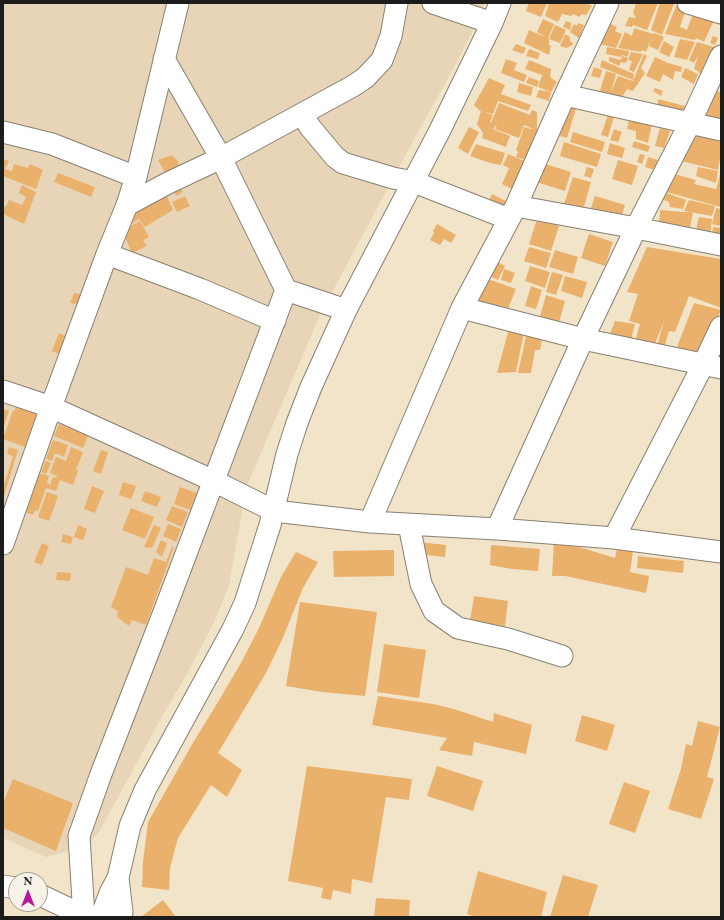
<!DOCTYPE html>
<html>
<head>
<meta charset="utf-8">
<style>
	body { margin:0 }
	#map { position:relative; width:724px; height:920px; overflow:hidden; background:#f2e4c9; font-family:"EB Garamond",serif }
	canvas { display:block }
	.frame { position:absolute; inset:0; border:4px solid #1c1c1c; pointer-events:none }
	.north { position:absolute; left:8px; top:872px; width:40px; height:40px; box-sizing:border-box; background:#f7f3e8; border:1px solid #9f9d96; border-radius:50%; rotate:0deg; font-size:11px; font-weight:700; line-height:16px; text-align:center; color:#1c1c1c }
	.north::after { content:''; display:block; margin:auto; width:14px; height:18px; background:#b5179e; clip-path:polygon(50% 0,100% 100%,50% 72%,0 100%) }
</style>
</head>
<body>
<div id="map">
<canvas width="724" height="920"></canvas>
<div class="frame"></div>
<div class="north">N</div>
</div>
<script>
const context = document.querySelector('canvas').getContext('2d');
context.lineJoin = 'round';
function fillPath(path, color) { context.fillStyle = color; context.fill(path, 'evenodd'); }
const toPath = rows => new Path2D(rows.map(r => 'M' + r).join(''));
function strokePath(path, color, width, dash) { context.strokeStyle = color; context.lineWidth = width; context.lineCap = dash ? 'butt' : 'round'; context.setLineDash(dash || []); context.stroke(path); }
fillPath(toPath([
	[3,3,484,3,478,21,451,73,414,139,320,315,246,488,229,586,213,624,187,674,164,713,99,832,88,845,46,857,3,838]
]), '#e8d4b7');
fillPath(toPath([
	[529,3,547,3,541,17,526,11],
	[549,3,586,3,592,6,586,15,581,14,580,17,573,14,571,16,562,14,558,22,545,16],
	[636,3,658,3,647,30,633,25,632,27,625,26,629,17,636,18,633,13],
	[660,3,670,3,674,4,662,35,651,30],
	[676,6,686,9,680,27,687,30,694,11,715,18,704,42,696,38,695,40,665,34],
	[543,19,554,24,548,39,549,39,549,45,551,45,549,55,524,43,529,30,545,37,537,32],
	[566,21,571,23,570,30,563,27],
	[578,23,584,25,579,38,570,32,574,24,577,26],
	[609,23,617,27,615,31,622,34,616,48,600,44],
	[555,25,566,30,560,43,549,39],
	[634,28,653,34,654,33,664,37,658,50,649,46,652,36,646,52,642,50,641,52,618,48,625,32,632,36],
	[565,34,570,37,570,41,573,43,573,45,566,48,560,46],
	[713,36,718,38,715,45,710,43],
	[680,39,695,42,687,60,674,57],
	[664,41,674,47,669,57,659,52],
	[697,42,721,49,701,76,698,71,694,69,698,56,694,63,689,60],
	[516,44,526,48,523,54,512,50],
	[607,47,629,51,628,57,622,55,621,57,606,54],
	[529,49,540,53,538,59,526,56],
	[631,52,643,54,634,72,629,70,632,61,628,60],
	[644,54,647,56,641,68,645,73,633,91,627,89,622,97,599,94,606,71,616,74,611,92,618,76,633,81],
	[622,56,628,58,626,63,621,62,619,66,609,61,609,57,621,60],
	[655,57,668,63,682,67,681,72,675,71,673,80,663,74,660,82,646,76],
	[506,59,517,63,514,70,527,75,524,82,501,73],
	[529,60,551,69,550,77,557,82,551,92,549,101,536,97,539,90,551,92,538,87,544,70,542,75,525,69],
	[602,60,634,74,633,80,600,67],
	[594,67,602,70,600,78,591,76],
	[685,68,698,74,694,84,681,77],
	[529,77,539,81,537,87,526,83],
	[489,78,505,85,501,94,531,105,528,111,498,101,493,114,480,111,474,105],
	[519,83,533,87,531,96,517,92],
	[655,88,663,91,661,96,653,91],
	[715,90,721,93,721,125,700,119],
	[658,99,689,107,685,117,657,110],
	[499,103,530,115,532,110,537,112,537,131,526,160,516,157,518,152,516,150,524,127,535,130,524,125,519,138,495,129,497,124,493,129,510,136,506,147,482,138,483,133,477,124,481,111,493,115,490,122,491,123],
	[569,107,576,109,567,138,560,136],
	[608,115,614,117,608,137,601,135],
	[629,119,652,124,648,143,636,139,636,131,627,129],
	[469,127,479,132,468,154,458,148],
	[660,128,670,131,664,148,655,146],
	[614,129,622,132,618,142,610,140],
	[692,130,721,136,721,153,718,170,681,161],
	[573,132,605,142,602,152,570,142],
	[634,141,650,146,648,152,632,147],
	[564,142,601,154,597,167,560,156],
	[610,143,625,148,622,158,607,154],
	[476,144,505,153,501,165,490,163,470,156],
	[508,154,524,161,512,189,502,184,509,168,503,165],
	[640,154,645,155,642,164,637,162],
	[172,155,175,159,176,158,182,171,169,180,158,160],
	[648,157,658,160,655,170,645,167],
	[3,159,9,161,5,169,12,171,14,164,28,168,30,164,43,170,36,189,3,176],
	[618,160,638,166,632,185,612,179],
	[542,163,571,172,565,191,536,182],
	[587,167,594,169,591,178,584,176],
	[698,167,718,171,716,183,696,176],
	[58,173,95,187,91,197,54,182],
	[720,173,721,173,721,207,666,192,674,174,696,180,694,184,716,189,718,183],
	[573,177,591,182,583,210,564,204],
	[22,185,36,192,24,224,3,214,3,206,6,207,9,200,22,205,26,197,19,193],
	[178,185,183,192,177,196,172,188],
	[164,189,173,210,145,227,139,219,131,224,131,217,136,211],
	[664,192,686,200,683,209,670,207,669,202,661,199],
	[492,194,506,201,502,208,488,202],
	[185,196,190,206,177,212,172,202],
	[595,196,625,205,621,218,591,208],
	[689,200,715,206,712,216,684,211],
	[716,208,721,209,721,226,712,224],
	[660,210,682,212,693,212,689,233,659,228],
	[699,217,712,219,710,238,696,236,697,224],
	[537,219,559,226,551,251,529,244],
	[140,221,149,237,143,240,147,246,132,253,125,237,127,228],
	[437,224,456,235,451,243,444,239,440,245,430,240,434,233,433,231],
	[713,227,721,228,721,240,712,237],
	[589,234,613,242,605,266,581,258],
	[529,247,551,253,546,268,524,261],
	[647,247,721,259,721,308,689,296,675,332,669,331,664,348,657,346,664,321,655,344,635,341,640,324,629,321,638,294,627,292],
	[555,250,578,257,573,274,549,267],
	[496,261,505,266,498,280,488,275],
	[530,266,550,272,545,288,525,281],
	[504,269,515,273,511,283,501,280],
	[552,272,563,275,556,295,546,292],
	[565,276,587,282,582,298,561,291],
	[488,279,516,289,506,314,478,304],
	[531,286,542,290,536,309,525,306],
	[74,293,81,294,78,304,70,303],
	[546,295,565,301,558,326,539,320],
	[694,303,721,310,700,355,677,347],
	[615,321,635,324,632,335,633,342,609,336],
	[509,328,524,333,516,372,497,373],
	[527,331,542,339,540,350,535,350,531,373,518,373],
	[59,333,66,336,60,354,52,351],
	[17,407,37,414,25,447,3,439,12,413],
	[3,409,9,411,3,429],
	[59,424,88,436,83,448,54,436],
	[53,440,68,445,64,457,55,453,52,461,46,459],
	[9,447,18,450,3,499,3,488,13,456,7,454],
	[71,447,83,452,76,470,78,471,73,485,60,480,56,491,46,488,38,511,35,510,33,515,25,512,39,473,49,476,47,483,50,485,53,477,56,478,57,476,50,473,56,457,66,461],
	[101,450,108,452,101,474,93,471],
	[46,461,51,463,46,474,41,472],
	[123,482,136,486,131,499,119,495],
	[92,486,104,491,95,513,84,509],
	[180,487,197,493,190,510,174,504],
	[145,491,161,497,157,507,141,501],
	[47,492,58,496,49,521,38,517],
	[172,506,188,512,182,527,166,520],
	[131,508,154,517,145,539,122,530],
	[168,524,181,529,176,542,163,536],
	[78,525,87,529,83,540,74,537],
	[154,525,161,528,152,548,144,547],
	[63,534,73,537,71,544,61,542],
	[161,540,167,543,162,557,156,552],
	[419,542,446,545,445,557,417,554],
	[42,543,49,546,42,565,34,562],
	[554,543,566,543,615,558,617,549,633,551,630,572,649,576,646,593,565,576,552,576],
	[491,545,540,549,538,571,512,569,490,565],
	[172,547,174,547,146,625,132,620,129,626,117,617,118,611,111,607,126,567,148,575,154,558,166,562],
	[394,550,394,576,334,577,333,551],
	[296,552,318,562,303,588,282,640,266,673,218,753,242,770,227,797,211,785,178,838,170,868,169,890,142,887,143,862,148,822,194,741,215,707,242,661,259,628,281,577],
	[638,556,684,561,683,573,637,568],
	[57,572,71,573,70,581,56,580],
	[474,596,508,601,505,626,470,621],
	[300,602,377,612,365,696,322,692,286,686],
	[384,644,426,650,419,698,377,692],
	[378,696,433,704,454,709,493,722,494,713,532,725,526,754,474,742,472,756,439,750,447,738,372,725],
	[582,715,615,725,607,751,575,741],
	[698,721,720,727,707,777,714,779,701,819,668,809,681,769,686,744,692,746],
	[307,766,412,779,409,800,386,797,372,883,352,879,351,894,333,890,331,900,321,898,323,888,288,881],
	[437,766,483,781,473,811,427,796],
	[13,779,73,803,56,851,3,828,3,803],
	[624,782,650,791,635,833,609,824],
	[478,871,547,892,541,917,477,917,467,914],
	[563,875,598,885,588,917,550,917],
	[376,898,410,900,409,917,374,917],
	[163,900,176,917,141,917]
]), '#eab16c');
const minor = toPath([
	[433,3,492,23],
	[688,3,721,13],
	[164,59,221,158,286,290,346,310],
	[565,95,721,130],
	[302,114,310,127,335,157,343,163,393,178,414,182,509,219],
	[3,132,52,144,136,177],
	[127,205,168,183,221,158,353,86,365,78,382,60,391,36,397,3],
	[516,206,636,228,721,245],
	[107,254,200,289,275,321],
	[462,308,583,339,721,368],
	[3,391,51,407,214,481,274,511,370,522,497,529,614,538,721,552],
	[370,522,462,308,516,206,565,95,608,3],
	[409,525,421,584,434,611,458,628,508,639,562,656],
	[497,529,583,339,636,228,690,123,721,56],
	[614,538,703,365,721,327],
	[3,544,51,407,107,254,127,205,136,177,178,3],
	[118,878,122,912,121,917],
	[3,886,16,888],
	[40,895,84,916],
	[84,917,79,836,101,774,164,612,286,290],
	[103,917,104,909,110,893,118,878,130,826,145,790,233,629,245,603,270,525,287,454,297,423,311,387,346,310,439,132,492,23,500,3]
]);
strokePath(minor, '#878072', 23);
strokePath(minor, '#fff', 21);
</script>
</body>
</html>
